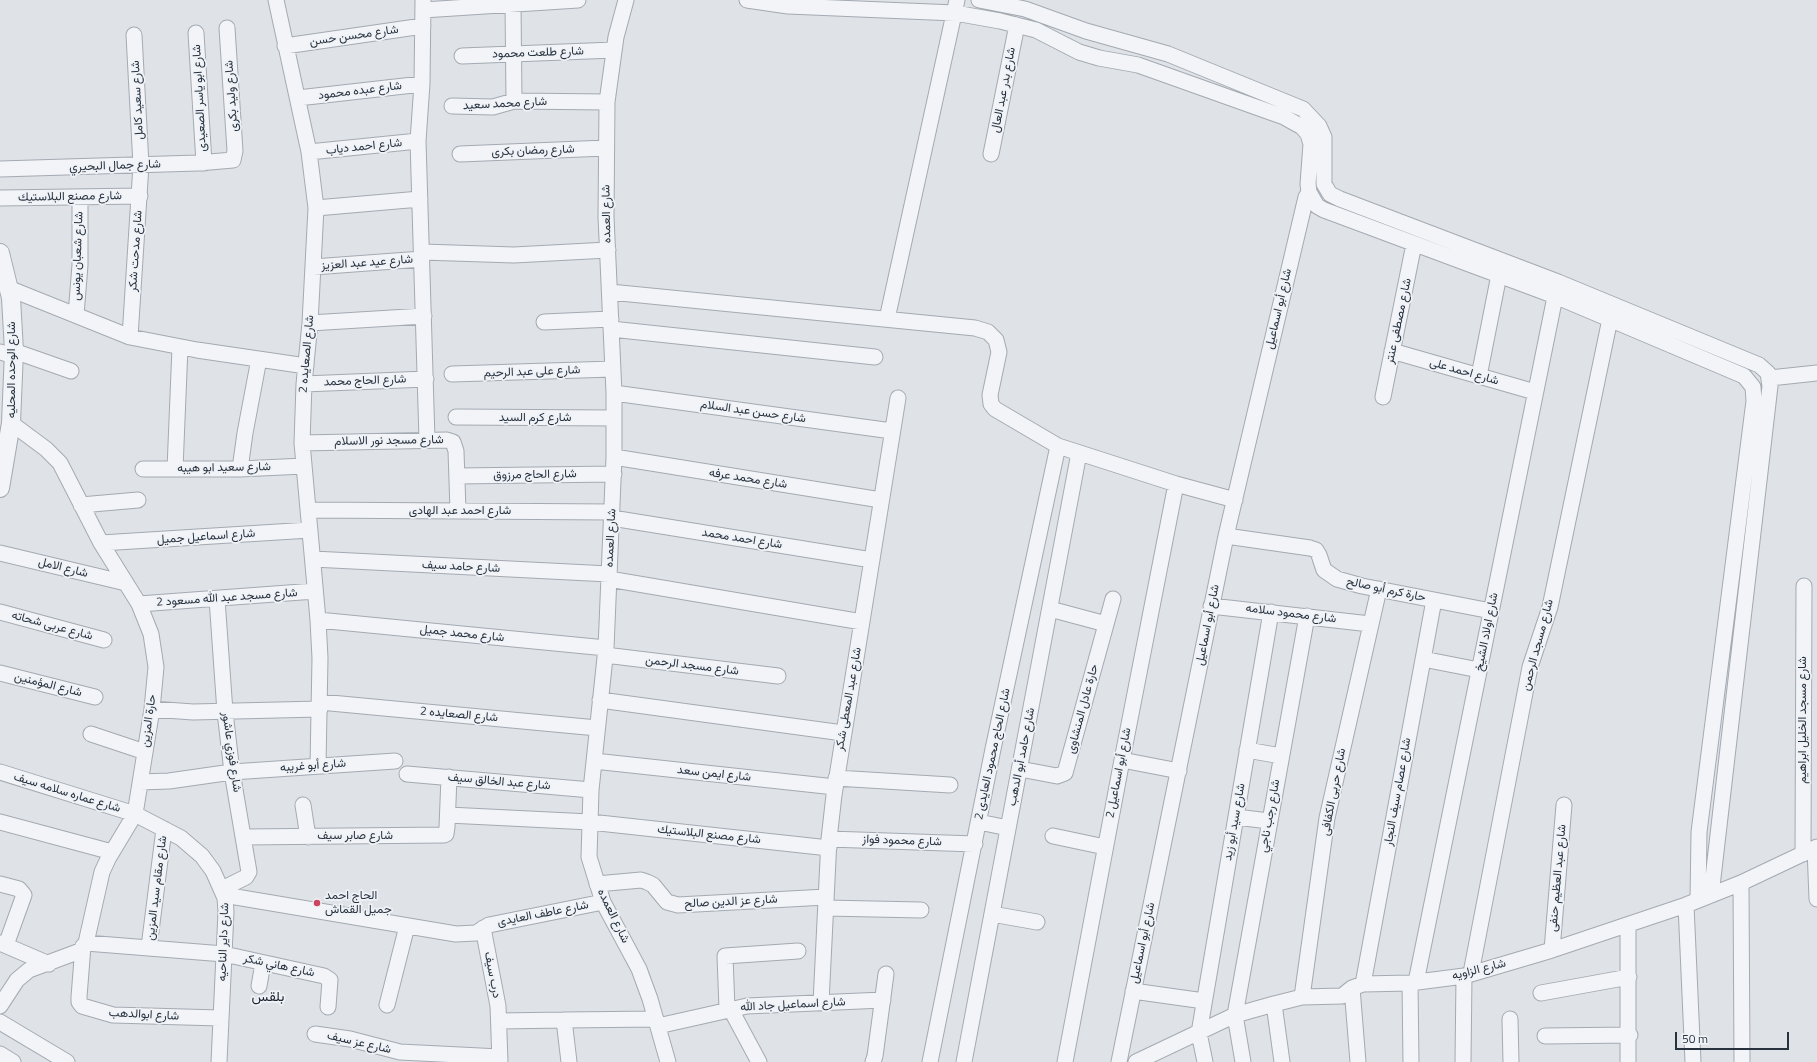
<!DOCTYPE html>
<html>
<head>
<meta charset="utf-8">
<style>
	body { margin:0 }
	#map { position:relative; width:1817px; height:1062px; overflow:hidden; background:#dfe3e8; font-family:"Titillium Web",sans-serif }
	canvas { display:block }
	.scale { position:absolute; left:1675px; top:1032px; width:114px; height:18px; box-sizing:border-box; border:2px solid #28323f; border-top:0; padding-left:5px; font-size:12px; line-height:14px; white-space:nowrap; color:#28323f; -webkit-text-stroke:3px #eff2f6; paint-order:stroke }
</style>
</head>
<body>
<div id="map">
<canvas width="1817" height="1062"></canvas>
<div class="scale">50 m</div>
</div>
<script>
const context = document.querySelector('canvas').getContext('2d');
context.lineJoin = 'round';
const toPath = rows => new Path2D(rows.map(r => 'M' + r).join(''));
function strokePath(path, color, width, dash) { context.strokeStyle = color; context.lineWidth = width; context.lineCap = dash ? 'butt' : 'round'; context.setLineDash(dash || []); context.stroke(path); }
function write(font, color, halo, rows, align = 'center') {
  context.font = font + ' "Titillium Web",Vazirmatn,sans-serif'; context.lineWidth = 3.5; context.setLineDash([]); context.textBaseline = 'middle'; context.strokeStyle = halo; context.fillStyle = color; for (const [text, x, y, turn = 0] of rows) {
    context.save(); context.translate(x, y); context.rotate((+turn || 0) * Math.PI / 180); context.textAlign = isNaN(turn) ? turn : align; if (halo) context.strokeText(text, 0, 0); context.fillText(text, 0, 0); context.restore();
  }
}
const minor = toPath([
	[276,0,309,152,316,208,310,323,304,384,302,443,318,620,320,658,318,766],
	[423,0,422,84,418,141,427,440],
	[626,0,616,37,607,102,606,217,614,393,614,457,606,648,591,790,589,857,603,902,639,969,650,999,668,1062],
	[747,0,788,6,955,13,1000,21,1036,30,1079,52,1099,58,1138,65,1284,117,1302,127,1308,134,1311,144,1308,184,1309,192,1317,206,1324,210,1555,296,1744,376,1753,387,1754,401,1699,832,1698,900],
	[979,0,1025,9,1086,31,1168,54,1303,109,1319,126,1324,137,1324,184,1330,194,1340,199,1558,282,1759,365,1768,373,1770,386,1711,895],
	[513,4,514,101],
	[423,10,578,0],
	[196,33,204,163],
	[285,46,423,26],
	[462,56,614,50],
	[298,98,422,84],
	[452,106,493,107,514,101,607,102],
	[309,152,418,141],
	[460,154,606,148],
	[991,154,1017,25],
	[0,169,198,163,233,160,235,151,227,28],
	[0,198,140,196],
	[316,208,420,199],
	[422,252,514,255,608,250],
	[313,267,422,259],
	[8,288,130,337,197,350,306,366],
	[610,292,975,328,988,332,996,340,999,352,990,395,991,404,995,409,1058,446,1176,484,1235,500],
	[76,315,80,265,80,197],
	[887,319,957,0],
	[544,322,611,319],
	[310,323,424,316],
	[611,329,875,357],
	[130,337,141,165,134,35],
	[14,351,71,371],
	[1392,351,1535,392],
	[0,352,14,356],
	[452,374,613,369],
	[1479,376,1499,275],
	[1770,378,1817,373],
	[304,384,426,379],
	[614,393,892,431],
	[1383,397,1414,244],
	[456,417,614,418],
	[302,443,447,440,453,442,456,451,458,511],
	[614,457,881,500],
	[143,469,240,469,304,466],
	[175,469,180,347],
	[240,469,245,433,259,359],
	[457,476,614,474],
	[81,505,138,500],
	[309,510,612,512],
	[612,518,872,560],
	[1226,536,1310,548,1316,550,1319,555,1324,570,1337,579,1362,586,1491,611],
	[101,543,310,530],
	[0,553,126,583],
	[313,559,609,574],
	[609,579,862,622],
	[217,599,225,712,232,772,249,872,246,877,222,889],
	[139,604,315,591],
	[1211,606,1370,624],
	[1050,609,1106,624],
	[0,612,104,640],
	[318,620,606,648],
	[605,655,778,676],
	[1423,659,1479,670],
	[0,673,95,697],
	[600,700,843,733],
	[320,702,597,728],
	[152,709,193,712,320,709],
	[91,734,145,752],
	[1247,750,1281,756],
	[1122,760,1179,771],
	[594,761,835,787],
	[1020,769,1057,776,1065,773,1113,599],
	[0,772,135,814,181,838,202,856,213,871,225,898,226,912,219,1062],
	[407,774,591,790],
	[836,778,950,785],
	[140,782,169,781,232,772,395,761],
	[303,805,308,837],
	[448,815,590,822,829,848],
	[1236,817,1269,821],
	[0,822,112,852],
	[979,822,1008,828],
	[1053,836,1105,847],
	[244,837,444,835,446,834,447,827,449,777],
	[829,839,975,844],
	[1815,848,1817,899],
	[1803,854,1804,586],
	[1741,883,1742,1062],
	[0,884,19,889,24,895,6,945],
	[597,884,641,880,647,882,653,885,667,902,678,905,826,897],
	[224,895,456,934,476,933,489,925,603,902],
	[1686,905,1693,1062],
	[826,908,921,910],
	[992,914,1037,922],
	[483,928,498,1006,500,1062],
	[0,943,49,964],
	[86,943,224,954,324,976,330,980,328,1007],
	[83,946,79,997,79,1002,82,1006,113,1015,220,1018],
	[149,947,164,829],
	[1552,950,1564,805],
	[1471,973,1530,667,1550,607,1610,319],
	[1416,982,1557,287],
	[1410,983,1411,1062],
	[1363,984,1434,600],
	[259,986,263,963],
	[1352,988,1358,1062],
	[1133,991,1204,1001],
	[1541,993,1629,977],
	[1302,997,1327,818,1379,589],
	[821,1003,829,839,834,795,898,398],
	[1274,1004,1282,1062],
	[387,1005,407,926],
	[0,1006,17,980,29,970,80,951,86,943,102,872,108,859,135,814,152,709,156,667,151,634,139,604,101,543,60,463,46,449,11,423],
	[730,1008,759,1062],
	[727,1009,725,956,798,951],
	[1510,1019,1511,1062],
	[499,1021,564,1020],
	[0,1022,67,1062],
	[658,1026,747,1006,883,1000],
	[315,1034,350,1039,400,1052,500,1057],
	[1545,1036,1630,1035],
	[0,1054,13,1062],
	[569,1062,564,1020,656,1019],
	[873,1062,875,1056,886,974],
	[930,1062,993,749,1058,446],
	[964,1062,1079,453],
	[1065,1062,1122,760,1176,484],
	[1119,1062,1226,536,1306,197,1309,192],
	[1136,1062,1235,1015,1274,1004,1302,997,1342,996,1352,988,1363,984,1410,983,1464,976,1552,950,1686,905,1741,883,1817,847],
	[1205,1062,1199,1033,1271,612],
	[1243,1062,1235,1015,1307,616],
	[1463,1062,1464,976],
	[1628,1062,1628,925]
]);
const tertiary = toPath([
	[0,253,11,298,14,351,11,423,0,488]
]);
strokePath(minor, '#a4aab2', 17);
strokePath(tertiary, '#a4aab2', 20);
strokePath(minor, '#f2f4f7', 15);
strokePath(tertiary, '#f2f4f7', 18);
for (const [x, y, r, color] of [
	[317,903,4,"#cc4661"]
]) { const dot = new Path2D(); dot.arc(x, y, r, 0, 2 * Math.PI); context.fillStyle = color; context.fill(dot); strokePath(dot, '#eff2f6', 1.5); }
write('12px', '#28323f', '#eff2f6', [
	["شارع محسن حسن",354,36,-8],
	["شارع طلعت محمود",538,53,-2],
	["شارع بدر عبد العال",1004,90,-79],
	["شارع عبده محمود",360,91,-7],
	["شارع وليد بكرى",232,96,-94],
	["شارع ابو ياسر الصعيدى",200,98,-93],
	["شارع سعيد كامل",138,100,-93],
	["شارع محمد سعيد",505,104,-3],
	["شارع احمد دياب",364,147,-6],
	["شارع رمضان بكرى",533,151,-2],
	["شارع جمال البحيري",115,166,-2],
	["شارع مصنع البلاستيك",70,197,-1],
	["شارع العمده",607,214,-91],
	["شارع مدحت شكر",136,251,-86],
	["شارع شعبان يونس",78,256,-88],
	["شارع عيد عبد العزيز",367,263,-4],
	["شارع أبو اسماعيل",1279,309,-77],
	["شارع مصطفى عنتر",1399,321,-78],
	["شارع الصعايده 2",307,354,-85],
	["شارع الوحده المحليه",12,370,-90],
	["شارع على عبد الرحيم",532,372,-2],
	["شارع احمد على",1464,372,16],
	["شارع الحاج محمد",365,381,-2],
	["شارع حسن عبد السلام",753,412,8],
	["شارع كرم السيد",535,418],
	["شارع مسجد نور الاسلام",389,441,-1],
	["شارع سعيد ابو هيبه",224,468,-1],
	["شارع الحاج مرزوق",535,475,-1],
	["شارع محمد عرفه",748,479,9],
	["شارع احمد عبد الهادى",460,511],
	["شارع اسماعيل جميل",206,537,-4],
	["شارع العمده",611,538,-87],
	["شارع احمد محمد",742,539,9],
	["شارع حامد سيف",461,567,3],
	["شارع الامل",63,568,14],
	["حارة كرم أبو صالح",1386,590,12],
	["شارع مسجد عبد الله مسعود 2",227,598,-4],
	["شارع محمود سلامه",1291,614,7],
	["شارع أبو اسماعيل",1208,625,-79],
	["شارع عربى شحاته",52,626,15],
	["شارع اولاد الشيخ",1487,632,-79],
	["شارع محمد جميل",462,634,6],
	["شارع مسجد الرحمن",1538,645,-75],
	["شارع مسجد الرحمن",692,666,7],
	["شارع المؤمنين",48,685,14],
	["شارع عبد المعطى شكر",849,699,-80],
	["حارة عادل المنشاوى",1083,709,-75],
	["شارع الصعايده 2",459,715,5],
	["شارع مسجد الخليل ابراهيم",1803,720,-90],
	["حارة المزين",149,721,-82],
	["شارع فوزي عاشور",231,752,82],
	["شارع الحاج محمود العايدى 2",993,754,-78],
	["شارع حامد أبو الدهب",1022,757,-79],
	["شارع أبو غريبه",313,766,-4],
	["شارع أبو اسماعيل 2",1119,773,-79],
	["شارع ايمن سعد",714,774,6],
	["شارع عبد الخالق سيف",499,782,5],
	["شارع حربى الكفافى",1334,792,-79],
	["شارع عصام سيف النجار",1398,792,-80],
	["شارع عماره سلامه سيف",67,793,17],
	["شارع رجب ناجي",1270,816,-80],
	["شارع سيد أبو زيد",1235,822,-80],
	["شارع مصنع البلاستيك",709,835,6],
	["شارع صابر سيف",355,836],
	["شارع محمود فواز",902,841,2],
	["شارع عبد العظيم حنفى",1558,878,-85],
	["شارع مقام سيد المزين",157,888,-83],
	["شارع عز الدين صالح",731,902,-3],
	["شارع عاطف العايدى",543,914,-11],
	["شارع العمده",613,916,64],
	["شارع داير الناحيه",224,942,-88],
	["شارع أبو اسماعيل",1143,943,-78],
	["شارع هاني شكر",279,966,12],
	["شارع الزاويه",1479,970,-14],
	["درب سيف",492,975,79],
	["شارع اسماعيل جاد الله",793,1005,-3],
	["شارع ابوالدهب",144,1015,3],
	["شارع عز سيف",359,1043,13]
]);
write('12px', '#28323f', '#eff2f6', [
	["الحاج احمد",325,896],
	["جميل القماش",325,910]
], 'left');
write('14px', '#1b2330', '#eff2f6', [
	["بلقس",268,998]
]);
</script>
</body>
</html>
